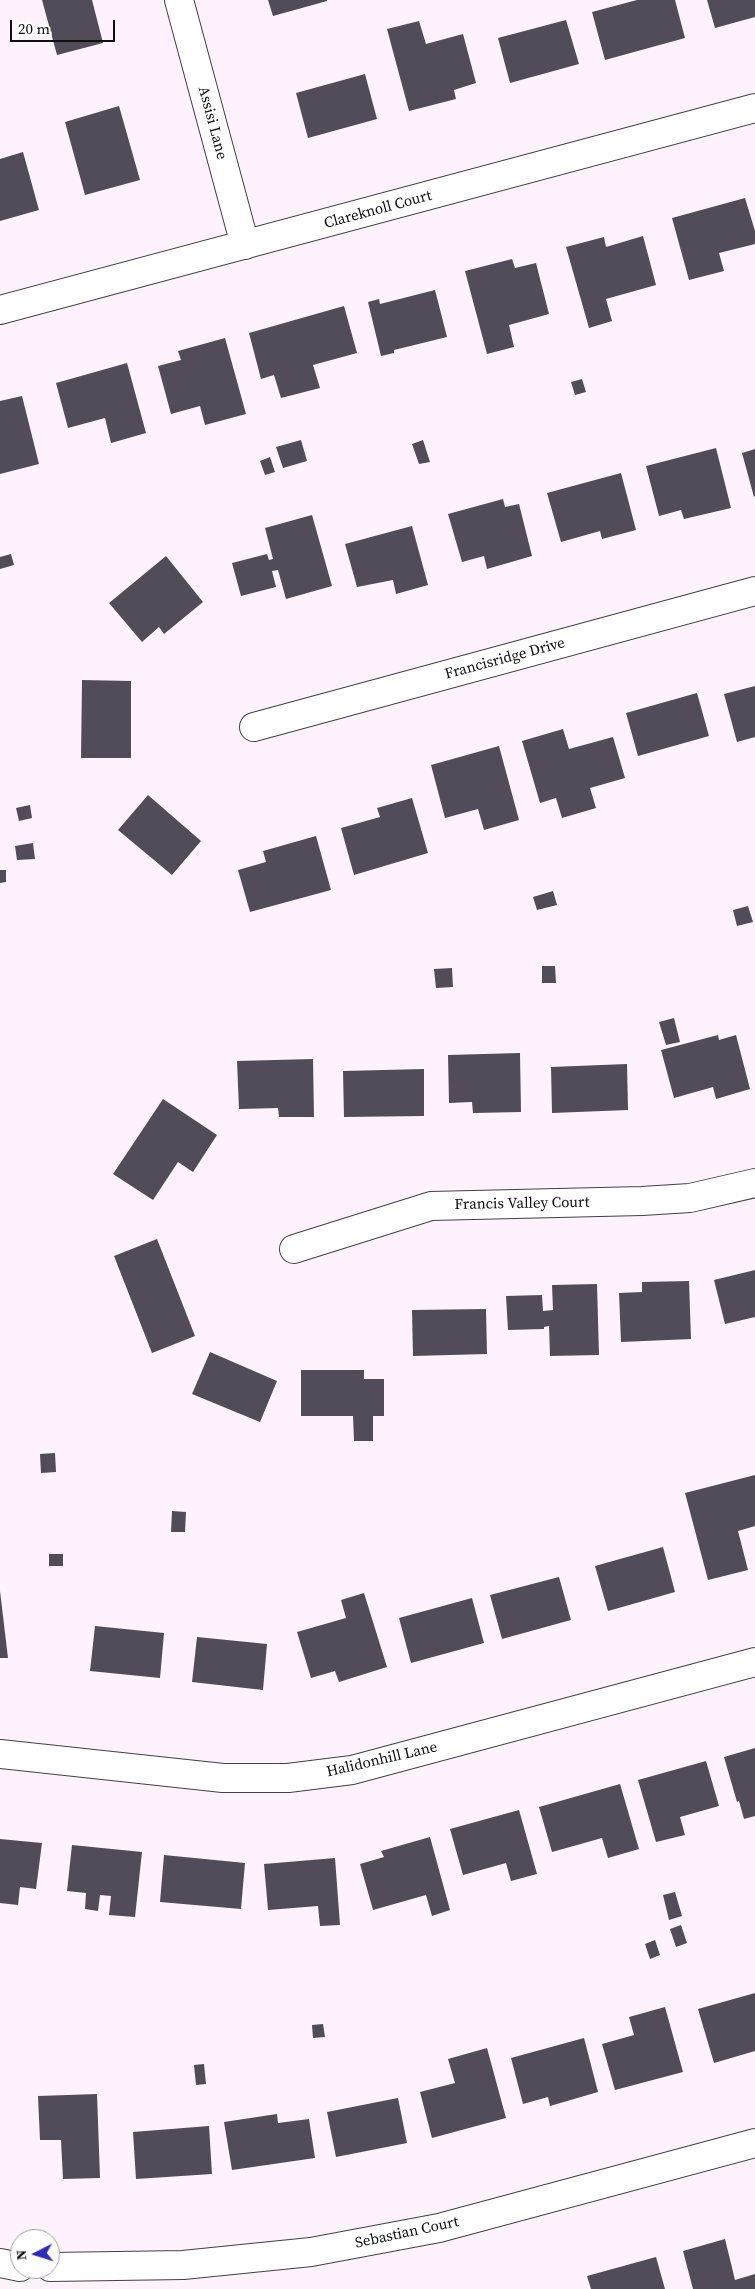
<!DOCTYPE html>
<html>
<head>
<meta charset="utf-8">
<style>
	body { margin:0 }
	#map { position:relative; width:755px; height:2289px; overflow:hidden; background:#fdf2fe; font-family:"Source Serif 4",serif }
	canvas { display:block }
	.north { position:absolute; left:10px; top:2229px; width:50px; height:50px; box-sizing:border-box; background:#fff; border:1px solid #9f9f9f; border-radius:50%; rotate:265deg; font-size:14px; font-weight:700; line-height:20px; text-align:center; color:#0f0f0f }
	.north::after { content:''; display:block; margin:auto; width:18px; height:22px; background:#2c2cbb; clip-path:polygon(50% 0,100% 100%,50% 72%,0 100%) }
	.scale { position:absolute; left:10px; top:20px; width:105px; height:22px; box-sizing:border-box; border:2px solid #0f0f0f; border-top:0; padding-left:6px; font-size:15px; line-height:18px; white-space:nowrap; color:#0f0f0f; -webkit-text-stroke:4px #fff; paint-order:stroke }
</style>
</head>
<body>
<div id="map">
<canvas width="755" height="2289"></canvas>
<div class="north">N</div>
<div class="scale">20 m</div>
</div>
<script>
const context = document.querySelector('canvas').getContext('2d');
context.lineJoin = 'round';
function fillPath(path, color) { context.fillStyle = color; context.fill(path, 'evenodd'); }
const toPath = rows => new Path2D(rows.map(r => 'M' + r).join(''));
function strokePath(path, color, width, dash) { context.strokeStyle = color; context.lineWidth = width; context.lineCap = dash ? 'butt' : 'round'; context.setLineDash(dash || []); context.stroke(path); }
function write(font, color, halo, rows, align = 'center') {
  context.font = font + ' "Source Serif 4",serif'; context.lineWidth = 5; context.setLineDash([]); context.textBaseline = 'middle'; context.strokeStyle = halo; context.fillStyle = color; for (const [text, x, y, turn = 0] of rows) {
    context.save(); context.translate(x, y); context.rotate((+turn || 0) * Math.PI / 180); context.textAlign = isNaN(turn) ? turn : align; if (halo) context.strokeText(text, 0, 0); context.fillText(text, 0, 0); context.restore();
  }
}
fillPath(toPath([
	[42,0,92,0,103,43,57,55],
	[268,0,327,0,327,1,273,16],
	[637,0,675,0,685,38,605,60,592,12],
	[707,0,755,0,755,17,715,28],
	[566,20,579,64,510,83,498,38],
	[419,21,426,44,463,34,476,83,454,90,456,99,409,111,387,29],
	[365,74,377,119,308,138,296,93],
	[119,106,140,180,85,195,65,122],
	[23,152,39,210,0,221,0,159],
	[745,198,755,231,755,244,719,253,724,271,689,280,672,218],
	[643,236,656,285,606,299,612,321,589,328,566,247,604,237,606,247],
	[512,259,515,268,536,263,549,314,509,325,514,347,487,354,465,271],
	[435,290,447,337,394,350,394,353,381,356,368,302,379,299,380,304],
	[344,306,357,353,313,365,320,388,281,398,274,375,261,379,249,333],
	[225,338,246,414,205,425,200,406,171,414,158,366,181,360,178,351],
	[127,363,146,433,111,443,105,418,68,428,56,383],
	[582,379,586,392,575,395,571,382],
	[22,396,39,464,0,474,0,401],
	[301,440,307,461,283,468,276,447],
	[423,440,430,462,419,464,412,444],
	[716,448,731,508,684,519,681,510,659,516,646,466],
	[755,449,755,496,754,497,742,453],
	[270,457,275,472,265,475,260,461],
	[621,473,636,530,602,539,600,531,561,542,547,493],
	[503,499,505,507,519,504,532,556,487,569,484,556,462,562,448,514],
	[312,515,332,586,286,599,278,570,272,571,276,587,241,596,232,563,267,554,269,560,273,559,265,528],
	[412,526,428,585,396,594,393,580,357,587,345,544],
	[11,554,14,565,0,569,0,557],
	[166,556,203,602,164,634,159,627,142,642,109,603],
	[82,680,131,681,131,758,81,758],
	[755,686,755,737,737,742,724,694],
	[697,693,709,736,638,756,626,713],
	[563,729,569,749,613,737,625,778,590,788,596,808,562,818,556,798,540,803,522,741],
	[499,746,519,820,484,830,478,809,445,818,431,765],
	[148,795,201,841,172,875,118,830],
	[412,798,428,853,354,875,341,828,380,817,377,808],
	[30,805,32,818,19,821,16,808],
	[316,836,331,890,250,912,238,870,266,862,263,851],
	[33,843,35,859,17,860,15,846],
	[0,870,6,870,6,882,0,883],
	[553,891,557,905,537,910,533,897],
	[748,906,753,922,737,926,733,910],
	[542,966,555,966,556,983,542,983],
	[452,968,453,987,436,988,434,969],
	[674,1018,680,1042,666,1045,659,1022],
	[718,1035,719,1040,736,1035,750,1089,716,1099,713,1087,674,1098,661,1050],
	[520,1053,521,1112,473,1113,472,1102,449,1103,448,1055],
	[313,1059,314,1117,279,1117,278,1108,239,1109,237,1061],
	[627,1064,628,1110,552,1113,551,1067],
	[424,1069,424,1116,344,1117,343,1071],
	[163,1099,217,1135,193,1172,178,1162,153,1200,113,1174],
	[157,1239,195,1336,152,1353,114,1256],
	[755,1270,755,1317,725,1324,714,1280],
	[689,1281,691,1339,621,1342,619,1293,642,1292,642,1282],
	[597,1284,599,1355,550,1356,549,1326,544,1327,544,1329,508,1330,506,1296,542,1295,543,1311,553,1310,552,1285],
	[486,1309,487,1354,413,1356,412,1310],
	[210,1352,277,1381,260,1422,192,1394],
	[301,1370,364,1370,364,1379,384,1379,384,1416,373,1416,373,1441,354,1441,353,1416,301,1416],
	[55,1453,56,1472,41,1473,40,1454],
	[755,1475,755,1526,738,1531,748,1570,708,1580,685,1493],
	[172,1511,186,1512,185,1532,171,1532],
	[663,1547,675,1592,608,1611,595,1566],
	[49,1554,63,1554,63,1566,49,1566],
	[559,1577,571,1620,502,1639,490,1595],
	[0,1591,8,1658,0,1658],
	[364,1593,387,1667,339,1682,335,1671,311,1678,297,1632,346,1618,341,1600],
	[472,1598,484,1643,411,1663,399,1618],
	[95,1626,164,1633,160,1678,90,1671],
	[197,1637,267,1644,263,1690,192,1682],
	[755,1748,755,1816,744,1819,739,1801,737,1802,724,1757],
	[706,1761,719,1806,680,1817,685,1835,656,1842,638,1780],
	[620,1784,639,1849,608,1858,602,1838,552,1852,539,1807],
	[519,1810,537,1874,511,1881,506,1863,463,1875,450,1829],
	[430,1837,450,1910,432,1916,426,1895,373,1910,360,1864,384,1857,381,1851],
	[0,1839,42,1843,36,1889,20,1887,18,1905,0,1903],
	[72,1845,142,1852,135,1917,109,1915,111,1896,100,1895,98,1911,85,1909,86,1893,67,1891],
	[164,1855,245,1863,241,1909,160,1902],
	[335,1858,340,1925,320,1926,318,1906,268,1910,264,1864],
	[675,1892,682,1916,669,1920,663,1895],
	[681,1925,687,1943,676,1947,670,1929],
	[655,1940,660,1955,650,1959,645,1944],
	[755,1993,755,2051,714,2063,698,2009],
	[665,2007,683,2072,615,2090,602,2044,634,2035,629,2017],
	[323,2024,325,2037,313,2038,312,2025],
	[584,2038,598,2092,550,2106,548,2097,523,2104,511,2058],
	[487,2048,506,2118,432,2138,420,2092,455,2083,448,2059],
	[204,2064,206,2084,196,2085,194,2065],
	[97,2094,100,2178,63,2179,61,2140,40,2140,38,2096],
	[398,2098,407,2143,336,2157,327,2112],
	[277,2114,278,2123,309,2119,315,2158,232,2170,224,2122],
	[209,2126,212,2174,136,2179,133,2132],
	[725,2239,735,2280,755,2274,755,2289,693,2289,683,2251],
	[656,2257,665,2289,591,2289,587,2276]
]), '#514c58');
const minor = toPath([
	[179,0,245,245],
	[0,310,755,108],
	[254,727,755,591],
	[294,1249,431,1206,642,1201,690,1198,755,1183],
	[0,1754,223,1778,288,1778,352,1770,755,1662],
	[0,2263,20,2267],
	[50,2267,183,2265,311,2252,439,2228,755,2143]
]);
strokePath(minor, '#424242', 30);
strokePath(minor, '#fff', 28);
write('15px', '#0f0f0f', '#fff', [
	["Assisi Lane",212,123,75],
	["Clareknoll Court",378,210,-15],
	["Francisridge Drive",505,659,-15],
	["Francis Valley Court",522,1204,-1],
	["Halidonhill Lane",382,1760,-13],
	["Sebastian Court",407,2233,-12]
]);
</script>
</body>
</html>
